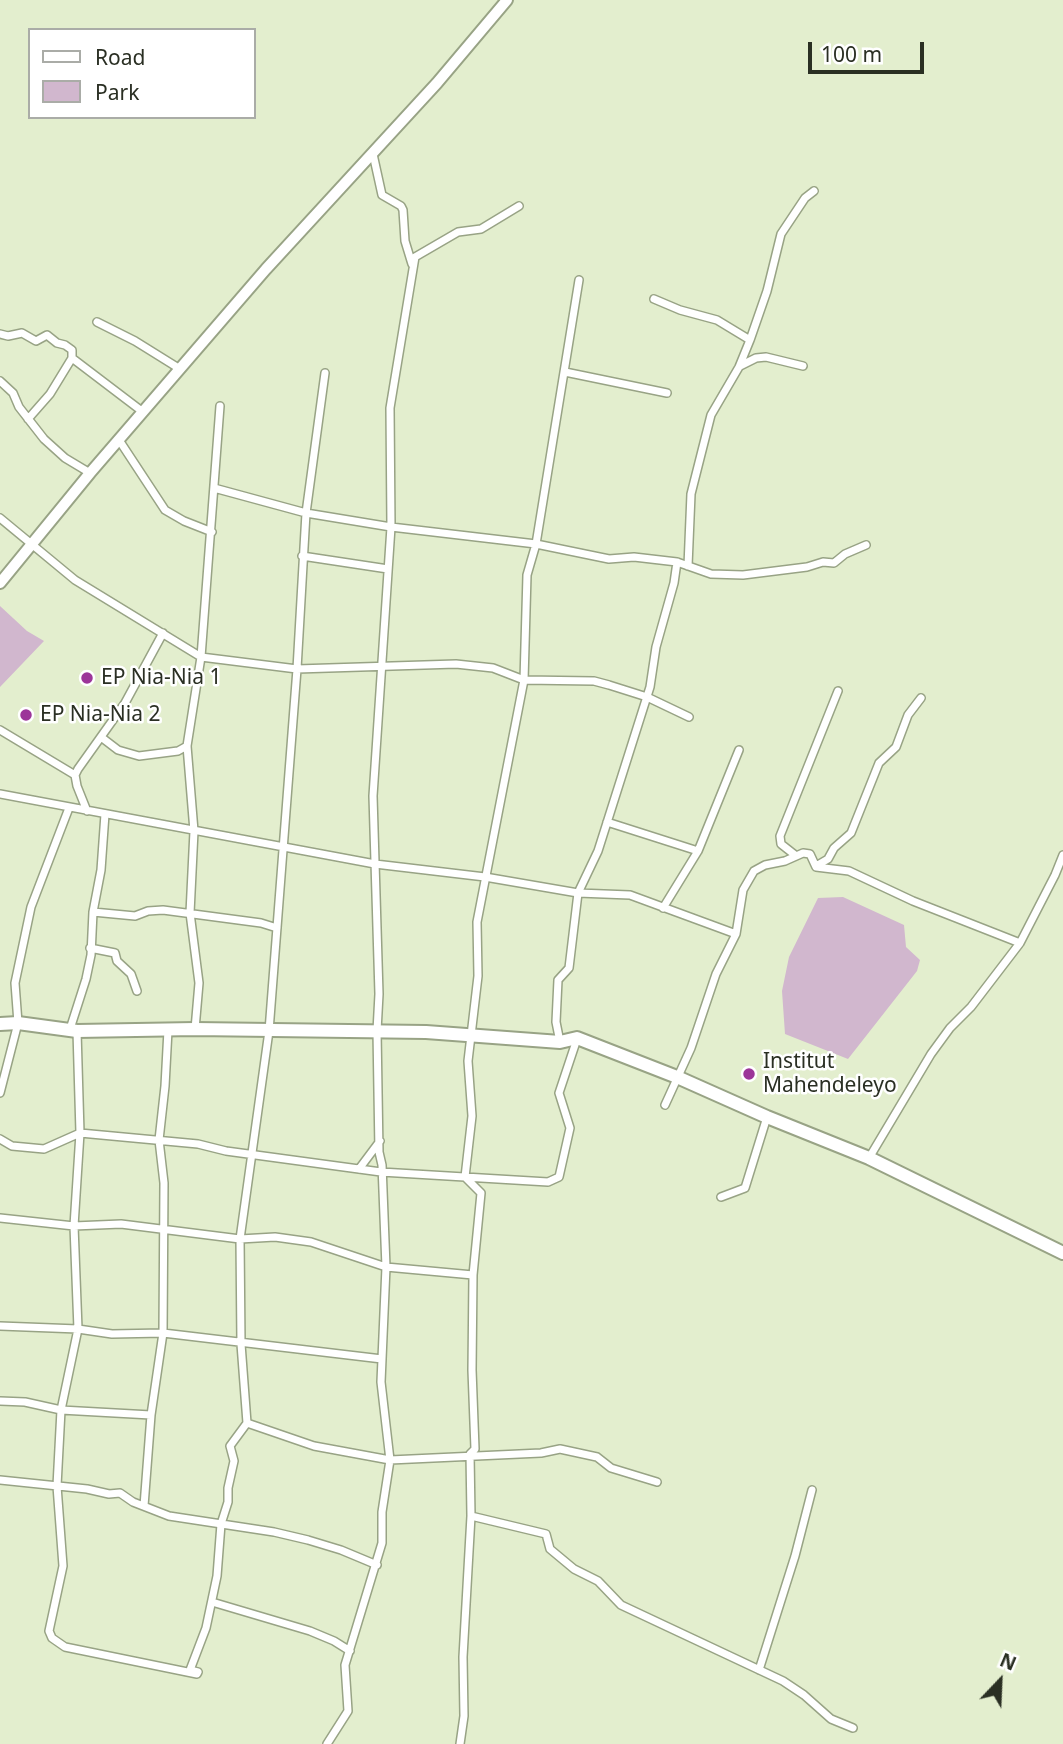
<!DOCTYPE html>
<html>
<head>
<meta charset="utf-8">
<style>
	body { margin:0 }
	#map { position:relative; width:1063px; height:1744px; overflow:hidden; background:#e3eece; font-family:"Noto Sans",sans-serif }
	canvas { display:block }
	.legend { position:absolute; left:28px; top:28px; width:228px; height:91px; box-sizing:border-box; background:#fff; border:2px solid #aaaca7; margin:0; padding:9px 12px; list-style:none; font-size:21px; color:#2a2f23 }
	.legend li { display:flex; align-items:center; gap:14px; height:35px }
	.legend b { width:35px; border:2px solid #aaaca7 }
	.north { position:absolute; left:965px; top:1646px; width:70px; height:70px; -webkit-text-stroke:5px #fff; paint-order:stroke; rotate:23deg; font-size:19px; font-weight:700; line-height:28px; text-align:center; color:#2a2f23 }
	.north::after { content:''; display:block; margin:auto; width:24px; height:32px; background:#2a2f23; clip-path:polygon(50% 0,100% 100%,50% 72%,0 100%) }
	.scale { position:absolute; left:808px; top:42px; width:116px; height:32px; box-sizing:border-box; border:4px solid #2a2f23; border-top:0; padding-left:9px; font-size:21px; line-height:24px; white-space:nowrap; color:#2a2f23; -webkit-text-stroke:5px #fff; paint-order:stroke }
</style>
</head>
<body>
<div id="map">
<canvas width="1063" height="1744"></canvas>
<ul class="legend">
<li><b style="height:9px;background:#fff"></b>Road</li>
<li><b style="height:19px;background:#d1b7ce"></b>Park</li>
</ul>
<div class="north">N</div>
<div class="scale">100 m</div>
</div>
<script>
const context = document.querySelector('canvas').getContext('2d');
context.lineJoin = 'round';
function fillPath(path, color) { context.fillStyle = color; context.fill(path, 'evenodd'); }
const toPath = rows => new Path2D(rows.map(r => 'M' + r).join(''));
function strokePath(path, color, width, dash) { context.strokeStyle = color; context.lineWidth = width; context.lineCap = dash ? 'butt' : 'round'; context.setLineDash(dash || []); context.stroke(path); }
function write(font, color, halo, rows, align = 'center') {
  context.font = font + ' "Noto Sans",sans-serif'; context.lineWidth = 5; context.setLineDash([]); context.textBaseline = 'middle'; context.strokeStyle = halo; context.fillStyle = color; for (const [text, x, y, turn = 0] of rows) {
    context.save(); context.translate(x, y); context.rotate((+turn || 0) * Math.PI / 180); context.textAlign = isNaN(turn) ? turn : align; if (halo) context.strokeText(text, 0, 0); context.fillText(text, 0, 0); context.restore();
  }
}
fillPath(toPath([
	[0,606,27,631,44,641,0,687],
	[843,897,904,925,906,947,920,960,917,971,848,1059,785,1034,782,991,789,957,818,898]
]), '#d1b7ce');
const minor = toPath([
	[373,154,382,195,401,206,403,210,405,241,412,264],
	[654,299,680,310,717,320,750,340],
	[97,322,135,341,180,369],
	[0,334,8,336,22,333,36,341,47,335,57,343,65,345,72,350,72,358,143,412],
	[740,366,756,358,766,357,803,366],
	[565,372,667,393],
	[0,381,13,393,19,407,44,439,65,458,90,473],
	[28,419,50,394,72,358],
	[119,440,165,510,184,521,212,532],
	[214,488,306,513,391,527,536,544,609,559,634,557,677,562,711,574,743,575,807,567,823,562,834,563,845,554,866,545],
	[0,518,75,580,201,657,297,669,456,664,493,668,524,680,594,681,609,685,647,697,689,717],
	[302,556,388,569],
	[688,566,691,494,711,415,739,367,750,340,767,291,781,234,805,198,814,191],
	[0,730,75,775],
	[101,737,118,750,139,756,178,751,187,746],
	[0,794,375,864,485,877,578,893,630,895,736,934],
	[87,811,77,786,75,775,78,769,125,703,163,633],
	[607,822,698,851],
	[795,855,781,844,780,836,838,691],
	[816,866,828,859,834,848,851,833,879,763,896,747,908,715,921,698],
	[663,908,698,851,739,750],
	[93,912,135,916,148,911,163,910,261,923,277,928],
	[90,948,115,953,117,961,131,974,137,991],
	[70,1029,86,979,91,955,93,912,101,870,105,814],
	[195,1029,199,983,190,913,194,831,187,746,201,657,220,406],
	[77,1031,80,1133,74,1226,78,1329,61,1410,57,1486,63,1566,49,1631,52,1638,65,1647,197,1674,198,1672,190,1670,206,1628,217,1576,221,1524,228,1502,228,1488,234,1461,230,1446,247,1423,241,1344,240,1239,269,1031,297,669,306,513,325,373],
	[560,1042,556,1022,558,980,569,968,578,893,598,851,650,687,656,647,674,583,677,562],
	[0,1093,18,1023,15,983,31,907,69,808],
	[665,1105,691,1048,716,974,736,934,743,890,754,871,765,865,785,861,803,853,810,854,816,867,849,871,913,901,1020,943],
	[0,1139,12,1146,44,1149,80,1133,198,1144,226,1151,381,1172,548,1182,559,1177,570,1128,559,1093,577,1039],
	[869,1158,931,1054,950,1028,971,1007,1020,943,1055,875,1063,855],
	[359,1169,380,1141],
	[721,1197,745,1188,767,1117],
	[0,1218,74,1226,121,1224,240,1239,275,1237,311,1242,386,1267,473,1275],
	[0,1326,78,1329,112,1334,163,1333,382,1359],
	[0,1401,25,1402,61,1410,151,1415],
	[247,1423,314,1446,390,1460,541,1453,560,1449,597,1457,611,1468,657,1482],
	[0,1480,87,1489,109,1494,120,1493,133,1502,169,1516,274,1532,308,1540,341,1550,377,1565],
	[144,1506,151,1415,163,1333,164,1183,159,1140,165,1086,168,1030],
	[471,1516,546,1534,550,1549,574,1569,598,1581,621,1605,783,1681,804,1695,831,1719,853,1728],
	[212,1602,310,1631,334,1641,350,1651],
	[759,1670,795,1556,812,1490],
	[327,1744,348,1711,345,1665,382,1543,382,1512,390,1460,381,1382,386,1267,382,1165,379,1152,377,1031,379,994,373,796,391,527,390,408,415,257,458,232,481,229,519,206],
	[460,1744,464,1716,463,1657,471,1516,470,1454,475,1449,472,1370,473,1275,481,1193,465,1177,472,1116,468,1061,478,976,477,922,524,680,527,575,536,544,579,280]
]);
const primary = toPath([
	[0,583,90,473,266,269,437,83,507,0]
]);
const trunk = toPath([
	[0,1024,18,1023,77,1031,195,1029,426,1032,560,1042,577,1038,677,1077,767,1117,869,1158,1063,1253]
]);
strokePath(minor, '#98a385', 10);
strokePath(primary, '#98a385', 14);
strokePath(trunk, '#98a385', 16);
strokePath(minor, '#fff', 7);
strokePath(primary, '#fff', 10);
strokePath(trunk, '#fff', 12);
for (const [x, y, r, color] of [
	[87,678,7,"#9c3599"],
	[26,715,7,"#9c3599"],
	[749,1074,7,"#9c3599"]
]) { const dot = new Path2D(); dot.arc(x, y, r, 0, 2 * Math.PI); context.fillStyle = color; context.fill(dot); strokePath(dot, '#fff', 2.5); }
write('21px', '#2a2f23', '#fff', [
	["EP Nia-Nia 1",101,678],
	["EP Nia-Nia 2",40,715],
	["Institut",763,1062],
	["Mahendeleyo",763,1086]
], 'left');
</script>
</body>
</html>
